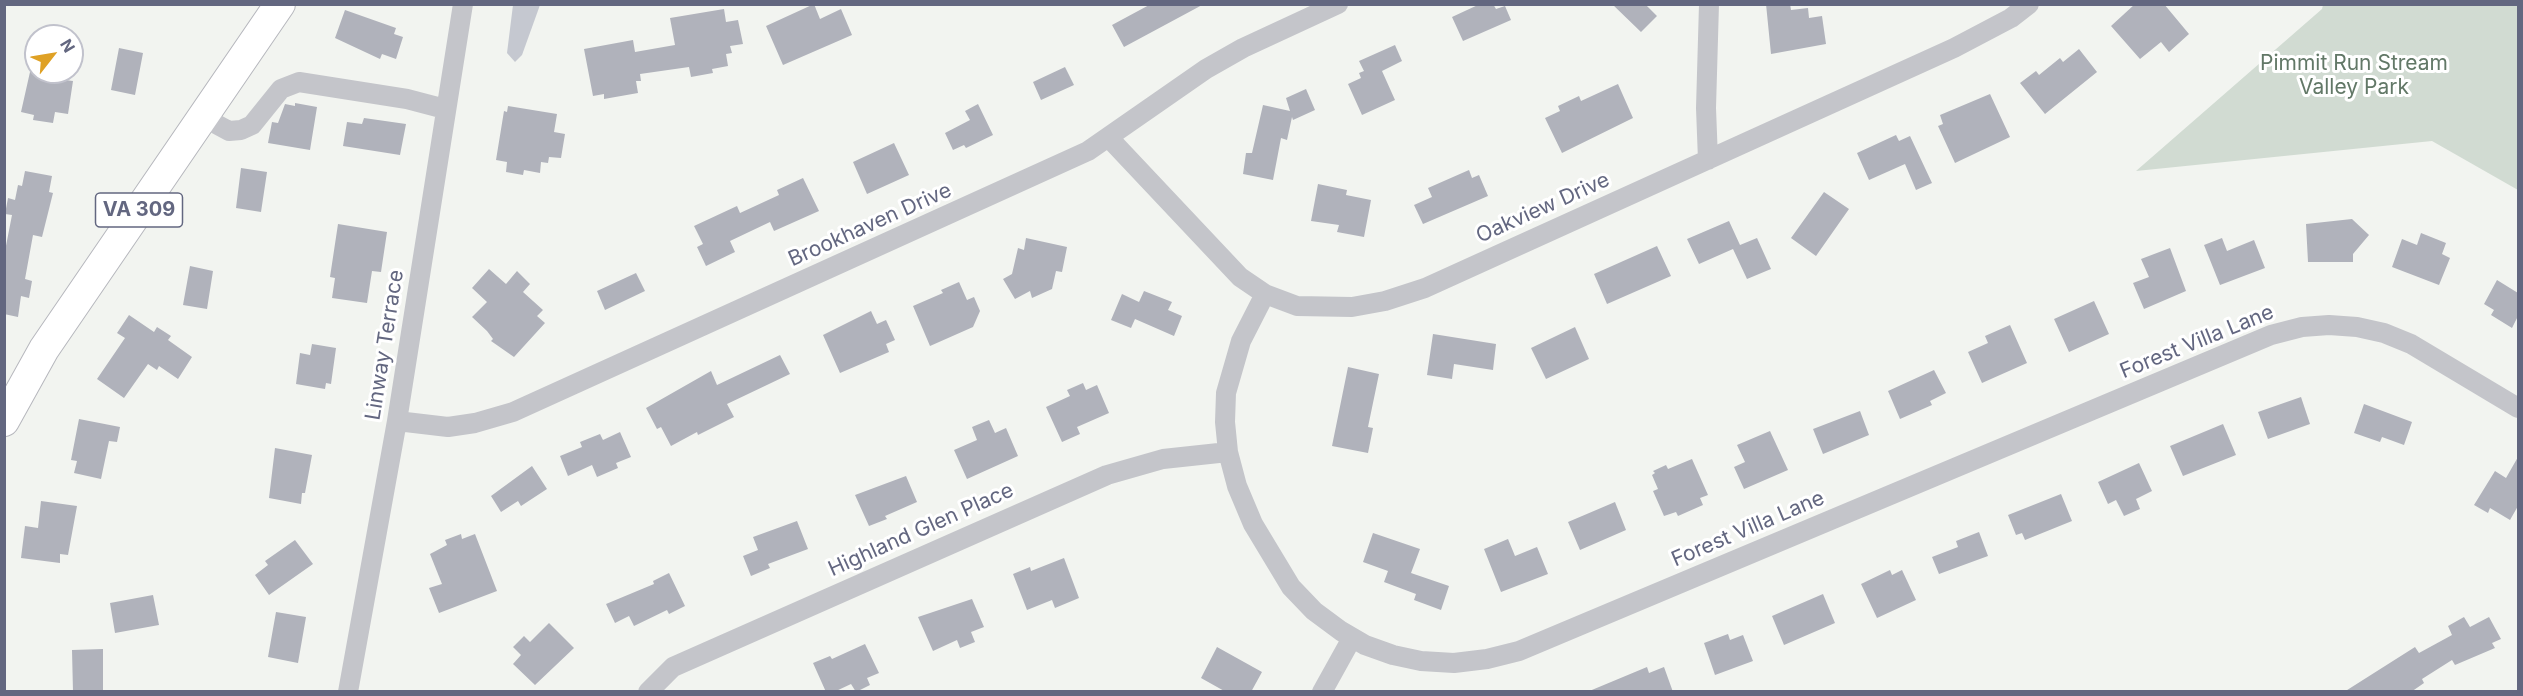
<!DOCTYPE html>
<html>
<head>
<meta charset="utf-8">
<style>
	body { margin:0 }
	#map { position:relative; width:2523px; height:696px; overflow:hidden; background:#f2f4f0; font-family:Inter,sans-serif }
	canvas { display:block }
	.frame { position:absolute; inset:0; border:6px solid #636780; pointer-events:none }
	.north { position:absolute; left:24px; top:24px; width:60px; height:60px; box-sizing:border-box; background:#fff; border:2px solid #c1c2cc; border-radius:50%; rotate:59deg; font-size:16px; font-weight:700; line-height:24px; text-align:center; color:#636780 }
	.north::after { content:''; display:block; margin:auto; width:21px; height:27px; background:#dfa125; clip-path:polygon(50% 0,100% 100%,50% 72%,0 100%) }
</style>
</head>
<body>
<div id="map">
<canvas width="2523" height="696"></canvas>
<div class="frame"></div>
<div class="north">N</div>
</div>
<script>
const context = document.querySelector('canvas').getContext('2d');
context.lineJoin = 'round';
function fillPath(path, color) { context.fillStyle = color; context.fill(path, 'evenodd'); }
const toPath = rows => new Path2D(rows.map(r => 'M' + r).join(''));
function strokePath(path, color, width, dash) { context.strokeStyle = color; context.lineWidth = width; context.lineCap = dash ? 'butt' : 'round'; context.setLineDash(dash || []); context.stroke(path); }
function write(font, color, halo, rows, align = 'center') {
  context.font = font + ' Inter,sans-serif'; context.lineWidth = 6; context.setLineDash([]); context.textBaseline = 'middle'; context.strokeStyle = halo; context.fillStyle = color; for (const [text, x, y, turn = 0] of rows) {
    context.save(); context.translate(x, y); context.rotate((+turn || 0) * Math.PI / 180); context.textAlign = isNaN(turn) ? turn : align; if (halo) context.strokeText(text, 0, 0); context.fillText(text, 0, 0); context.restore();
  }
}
fillPath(toPath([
	[2323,5,2518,5,2518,190,2432,141,2136,171,2322,9]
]), '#d1dbd2');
fillPath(toPath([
	[513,5,540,5,522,55,515,62,507,53]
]), '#c5c8d0');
fillPath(toPath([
	[814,4,820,19,841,9,852,35,783,65,766,26],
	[1151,4,1204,4,1124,47,1112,25],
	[1480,4,1493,4,1496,9,1505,6,1511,20,1463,41,1452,17],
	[1612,4,1645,4,1657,16,1641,32],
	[1766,4,1790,4,1791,10,1808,8,1809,18,1822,16,1826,44,1771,54],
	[2135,4,2164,4,2189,34,2169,52,2161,42,2140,59,2111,26],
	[724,9,726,22,738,20,743,44,730,46,732,53,726,54,728,66,712,69,713,73,691,77,689,67,640,74,641,81,636,81,638,93,604,99,604,94,593,96,584,49,633,40,635,52,675,45,670,18],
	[345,10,396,28,394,34,403,37,396,59,382,54,380,59,335,38],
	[1395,45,1402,61,1382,71,1395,100,1362,115,1348,84,1361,78,1359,73,1364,71,1359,61],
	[119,48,143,53,135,95,111,90],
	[2079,49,2097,72,2045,114,2020,83,2036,71,2039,75,2060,58,2063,62],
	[1065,67,1074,85,1041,100,1033,82],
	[30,72,67,72,65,80,73,81,68,114,55,112,53,123,33,120,34,115,21,112],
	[1618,84,1633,118,1562,153,1545,118,1560,111,1558,106,1579,96,1581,101],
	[1306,89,1315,110,1293,120,1292,117,1287,140,1281,138,1273,180,1243,174,1246,153,1252,153,1263,105,1290,111,1286,98],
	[1990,94,2010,137,1955,163,1938,126,1943,124,1940,115],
	[295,103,317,107,310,150,268,143,272,122,278,123,285,104,295,106],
	[978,104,993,135,966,148,964,145,953,150,945,133,970,120,965,111],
	[508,106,557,114,554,132,565,134,561,158,549,157,548,163,541,162,540,173,524,170,523,175,506,172,507,162,496,160,504,111,507,112],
	[364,118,406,124,400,155,343,146,347,122,362,124],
	[1896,135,1899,141,1910,136,1932,183,1916,190,1905,164,1869,180,1857,153],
	[894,143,909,175,867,194,853,162],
	[241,168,267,172,261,212,236,208],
	[1469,170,1472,178,1479,175,1488,196,1423,224,1414,205,1432,197,1428,188],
	[25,171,52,176,49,192,53,193,42,237,33,235,25,279,32,281,29,298,21,296,18,317,4,314,4,256,12,215,5,214,8,198,15,200,18,185,22,186],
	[803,178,819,211,774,231,770,222,730,241,735,252,706,266,697,247,703,244,694,226,737,206,740,213,779,195,777,190],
	[1318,184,1347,190,1346,195,1371,200,1364,237,1337,232,1339,225,1311,221],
	[1824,192,1849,209,1816,256,1791,238],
	[2352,219,2369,235,2353,254,2353,262,2308,262,2306,224],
	[1729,221,1740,245,1757,238,1771,269,1747,279,1733,249,1699,264,1687,239],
	[338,224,387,232,381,272,372,271,367,303,332,298,335,278,330,277],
	[2421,233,2446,243,2442,254,2450,258,2439,285,2392,267,2402,239,2417,245],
	[1026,238,1067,247,1062,272,1056,271,1052,289,1032,298,1030,291,1015,299,1003,279,1012,274,1018,248,1024,250],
	[2222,238,2227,251,2254,240,2265,268,2220,285,2204,245],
	[1657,246,1671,276,1607,304,1594,274],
	[2170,248,2186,291,2144,309,2133,283,2149,277,2141,259],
	[190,266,213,271,207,309,183,305],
	[489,269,506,284,517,271,530,284,523,292,543,310,537,316,545,323,514,357,491,341,493,339,487,331,472,317,487,302,472,288],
	[636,273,645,291,605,310,597,291],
	[2497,280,2518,293,2518,316,2512,328,2491,315,2494,310,2484,304],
	[959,282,967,300,974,297,980,311,973,327,930,346,913,306,943,293,941,290],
	[1144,291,1172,302,1168,310,1182,316,1174,336,1135,319,1131,328,1111,320,1122,294,1139,302],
	[2094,301,2109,334,2069,352,2054,319],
	[871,311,877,324,886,320,895,340,886,344,889,352,840,373,823,335],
	[129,315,154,332,157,327,171,336,168,340,192,357,178,379,159,366,157,370,148,364,124,398,97,379,125,338,117,333],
	[2010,325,2027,363,1982,383,1968,352,1988,343,1985,336],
	[1575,327,1589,359,1546,379,1531,348],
	[1433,334,1496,344,1493,370,1454,364,1452,379,1427,375],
	[312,344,336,348,331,384,326,383,325,389,296,384,300,353,310,355],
	[780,355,790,374,727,404,734,417,698,435,697,432,671,446,661,427,657,429,646,408,711,371,717,385],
	[1348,367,1379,374,1368,427,1373,428,1368,453,1332,446],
	[1934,370,1946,393,1930,401,1932,405,1900,419,1888,391],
	[1083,383,1086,390,1097,385,1109,413,1077,427,1080,434,1062,442,1046,407,1070,396,1067,390],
	[2301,397,2310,424,2268,439,2258,412],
	[2364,404,2412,422,2404,445,2382,437,2380,442,2354,433],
	[1860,411,1869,435,1823,454,1813,429],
	[79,419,120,427,117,442,109,441,101,479,74,473,77,461,71,460],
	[989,420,995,433,1006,428,1018,456,967,479,954,450,977,440,972,427],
	[2223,424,2236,455,2183,476,2170,446],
	[1770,431,1788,470,1744,489,1734,467,1745,462,1737,445],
	[620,432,631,457,616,463,618,468,597,477,592,465,568,476,560,456,582,447,580,442,600,434,603,440],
	[275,448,312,455,305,493,302,493,301,504,269,498],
	[2518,457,2518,506,2510,520,2490,508,2488,513,2474,505,2495,471,2506,478],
	[1692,459,1708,495,1700,498,1703,505,1678,516,1676,512,1664,516,1653,491,1658,489,1652,475,1655,473,1653,471,1666,465,1668,469],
	[2139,463,2152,491,2136,499,2140,509,2124,516,2116,500,2108,504,2098,482],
	[532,466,547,489,521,506,518,501,501,512,491,496],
	[906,476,917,502,885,516,887,519,869,526,855,495],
	[2061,494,2072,521,2025,540,2022,533,2016,535,2008,515],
	[41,501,77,506,68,555,60,554,60,563,21,558,25,526,38,528],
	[1615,502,1626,530,1580,550,1568,522],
	[797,521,808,549,768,564,770,568,751,576,743,556,758,550,753,537],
	[1979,532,1988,556,1939,574,1932,557,1958,547,1956,541],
	[1373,533,1420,549,1411,573,1449,586,1441,610,1414,600,1416,594,1384,582,1388,571,1363,562],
	[461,534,462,539,475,534,497,591,439,613,429,588,442,584,430,554,447,545,445,540],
	[1508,539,1515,556,1537,547,1548,574,1501,592,1484,549],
	[295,540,313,564,269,595,255,575,268,565,265,561],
	[1064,558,1079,598,1055,608,1052,600,1027,610,1013,574,1030,567,1031,571],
	[1890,570,1892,575,1902,570,1916,600,1877,618,1861,584],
	[669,573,685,606,669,614,667,610,634,626,629,616,615,623,606,604,654,584,653,581],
	[1823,594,1835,623,1784,645,1772,616],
	[153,595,159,625,115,633,110,603],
	[972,599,984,627,971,632,975,642,960,648,957,640,933,651,918,617],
	[276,612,306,617,298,663,268,657],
	[2464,617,2470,627,2489,617,2501,639,2492,643,2495,648,2455,665,2452,660,2422,679,2424,683,2411,692,2344,692,2415,647,2419,653,2452,635,2448,626],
	[549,623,574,648,535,685,513,664,521,655,513,647,524,636,530,642],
	[1728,634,1730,640,1743,635,1753,661,1715,675,1704,643],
	[865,644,879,673,867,678,870,685,856,692,851,684,834,692,826,692,813,663,830,656,832,659],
	[1217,647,1262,672,1251,692,1226,692,1201,678],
	[103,649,103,692,73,692,72,650],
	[1647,667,1649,673,1664,667,1673,692,1587,692]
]), '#b0b2bb');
const primary = toPath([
	[4,421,44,349,280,4]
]);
strokePath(primary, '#b6b7bd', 32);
strokePath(toPath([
	[203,117,229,131,241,130,252,125,281,89,299,82,407,99,445,109],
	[1109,138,1240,277,1265,294,1297,306,1352,307,1385,301,1425,288,1954,48,2011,18,2029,4],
	[1708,160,1706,108,1709,4],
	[1265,294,1241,341,1226,393,1225,422,1228,452,1237,486,1253,524,1291,587,1314,611,1341,631,1365,645,1393,655,1421,661,1454,663,1487,659,1519,651,2271,335,2302,327,2329,325,2357,327,2384,333,2411,344,2518,408],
	[397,421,448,427,475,423,513,412,1088,151,1206,69,1243,48,1338,4],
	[348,692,397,421,463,4],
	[648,692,673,667,1107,475,1163,459,1228,452],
	[1322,692,1352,638]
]), '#c4c5ca', 20);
strokePath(primary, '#fff', 30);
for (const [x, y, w] of [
	[139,210,87]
]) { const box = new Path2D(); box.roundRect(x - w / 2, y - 17, w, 34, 4.5); context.fillStyle = '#fff'; context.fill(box); strokePath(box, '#636780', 1.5); }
write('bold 20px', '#636780', null, [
	["VA 309",139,210]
]);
write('21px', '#627867', '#fff', [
	["Pimmit Run Stream",2354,64],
	["Valley Park",2354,88]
]);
write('21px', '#636780', '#fff', [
	["Oakview Drive",1543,208,-24],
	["Brookhaven Drive",870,225,-24],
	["Forest Villa Lane",2197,342,-22],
	["Linway Terrace",385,345,-81],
	["Forest Villa Lane",1748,529,-23],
	["Highland Glen Place",921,530,-24]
]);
</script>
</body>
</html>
